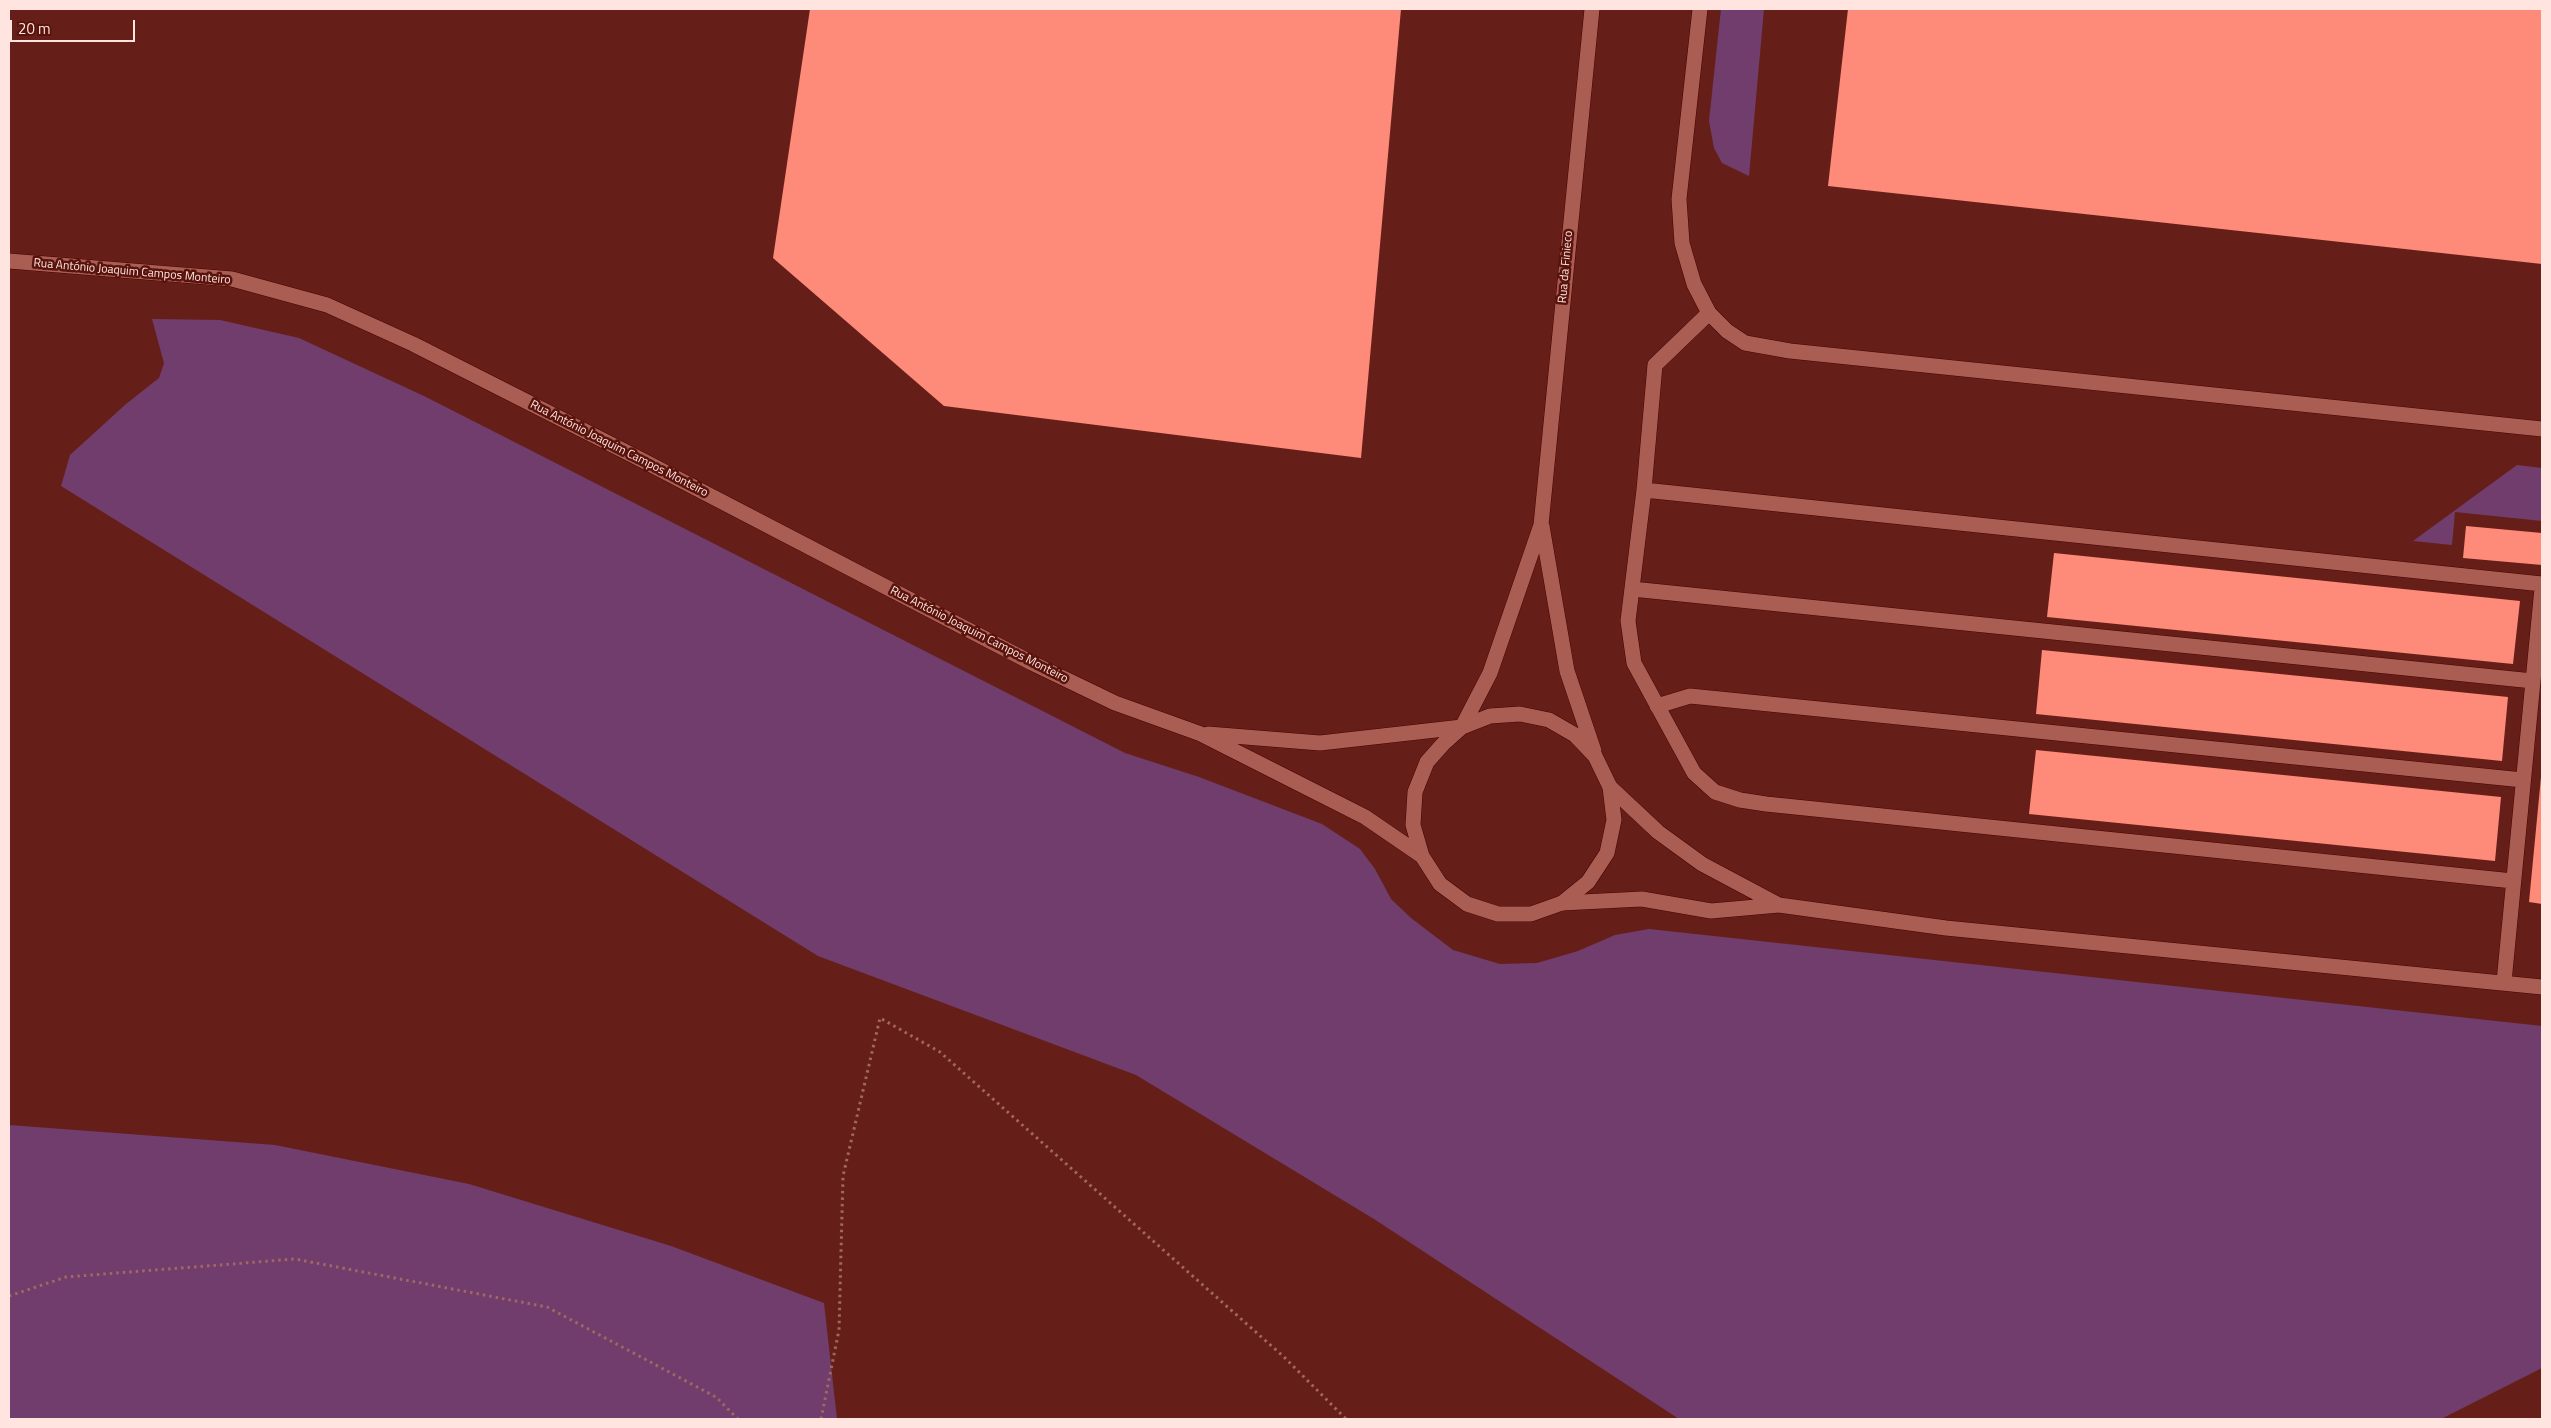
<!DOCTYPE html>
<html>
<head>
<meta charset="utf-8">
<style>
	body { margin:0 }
	#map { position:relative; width:2551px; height:1428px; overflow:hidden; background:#661f18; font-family:"Titillium Web",sans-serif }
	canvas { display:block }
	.frame { position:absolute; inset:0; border:10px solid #ffe4df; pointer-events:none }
	.scale { position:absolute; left:10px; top:20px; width:125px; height:22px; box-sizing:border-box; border:2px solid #ffe4df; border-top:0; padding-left:6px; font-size:15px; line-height:18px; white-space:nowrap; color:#ffe4df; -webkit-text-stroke:4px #59130d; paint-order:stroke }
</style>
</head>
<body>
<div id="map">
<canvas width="2551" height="1428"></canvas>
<div class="frame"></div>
<div class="scale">20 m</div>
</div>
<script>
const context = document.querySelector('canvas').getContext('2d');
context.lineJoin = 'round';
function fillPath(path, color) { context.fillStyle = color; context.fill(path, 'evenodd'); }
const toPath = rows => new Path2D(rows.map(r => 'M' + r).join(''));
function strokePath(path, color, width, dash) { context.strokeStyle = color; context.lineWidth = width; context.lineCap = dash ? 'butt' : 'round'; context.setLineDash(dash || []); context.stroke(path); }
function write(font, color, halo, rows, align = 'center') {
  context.font = font + ' "Titillium Web",sans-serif'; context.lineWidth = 5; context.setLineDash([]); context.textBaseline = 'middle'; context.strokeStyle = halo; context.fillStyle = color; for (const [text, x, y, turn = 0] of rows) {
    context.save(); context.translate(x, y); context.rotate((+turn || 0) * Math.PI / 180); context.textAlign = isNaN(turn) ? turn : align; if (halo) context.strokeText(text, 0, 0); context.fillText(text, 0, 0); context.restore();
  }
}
fillPath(toPath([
	[1721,9,1764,9,1749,176,1722,163,1714,148,1709,121],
	[152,319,220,320,299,338,426,397,1125,753,1199,777,1322,824,1360,849,1375,869,1391,899,1411,918,1453,950,1500,964,1537,963,1578,951,1615,935,1649,929,2542,1026,2542,1368,2441,1419,1679,1419,1374,1219,1136,1075,818,956,61,486,70,455,126,404,159,378,164,363],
	[2517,465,2542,468,2542,521,2455,512,2452,545,2413,541],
	[9,1125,275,1145,469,1184,671,1246,824,1303,837,1419,9,1419]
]), '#703d6d');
fillPath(toPath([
	[810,9,1401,9,1361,458,944,406,773,258],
	[1848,9,2542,9,2542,264,1828,186],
	[2466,526,2542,533,2542,565,2463,558],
	[2054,553,2520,601,2513,664,2047,617],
	[2042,650,2508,697,2502,761,2036,714],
	[2036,750,2501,797,2495,861,2029,814],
	[2541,777,2542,777,2542,904,2529,902]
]), '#fe8a7a');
const lane = toPath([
	[1709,313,1655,365,1644,490,2542,584],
	[1644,490,1628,621,1634,663,1694,773,1715,792,1740,800,1766,804,2513,881],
	[1632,589,2533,681],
	[1657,706,1690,696,2523,780],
	[2504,982,2542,588]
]);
const street = toPath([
	[1700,9,1679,199,1682,243,1694,284,1709,313,1727,331,1745,343,1790,351,2542,429],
	[1595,756,1610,787,1658,832,1702,864,1779,905],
	[1562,903,1642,899,1711,911,1779,905,1946,928,2542,987]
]);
const secondary = toPath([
	[9,261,232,279,327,305,413,344,634,456,1032,663,1115,703,1201,734,1365,817,1422,856],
	[1542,526,1567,671,1594,751],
	[1208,734,1320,743,1462,727,1490,673,1541,525,1592,9],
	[1595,756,1575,735,1549,720,1520,714,1490,716,1462,727,1443,744,1427,762,1415,792,1413,825,1422,856,1440,884,1467,904,1498,914,1531,914,1562,903,1588,882,1607,853,1614,820,1610,787]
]);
strokePath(lane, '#470000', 16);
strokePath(street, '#470000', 16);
strokePath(secondary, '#470000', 16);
strokePath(toPath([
	[9,1296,66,1277,295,1259,547,1307,716,1397,738,1419],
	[821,1419,839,1330,843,1176,880,1018,940,1052,1284,1357,1346,1419]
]), '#9f6962', 3, [2.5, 4]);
strokePath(lane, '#aa5d52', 15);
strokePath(street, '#aa5d52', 15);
strokePath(secondary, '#aa5d52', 15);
write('12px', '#ffe4df', '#59130d', [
	["Rua da Finieco",1566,267,-85],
	["Rua António Joaquim Campos Monteiro",132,272,5],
	["Rua António Joaquim Campos Monteiro",619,449,27],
	["Rua António Joaquim Campos Monteiro",979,635,27]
]);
</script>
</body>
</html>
